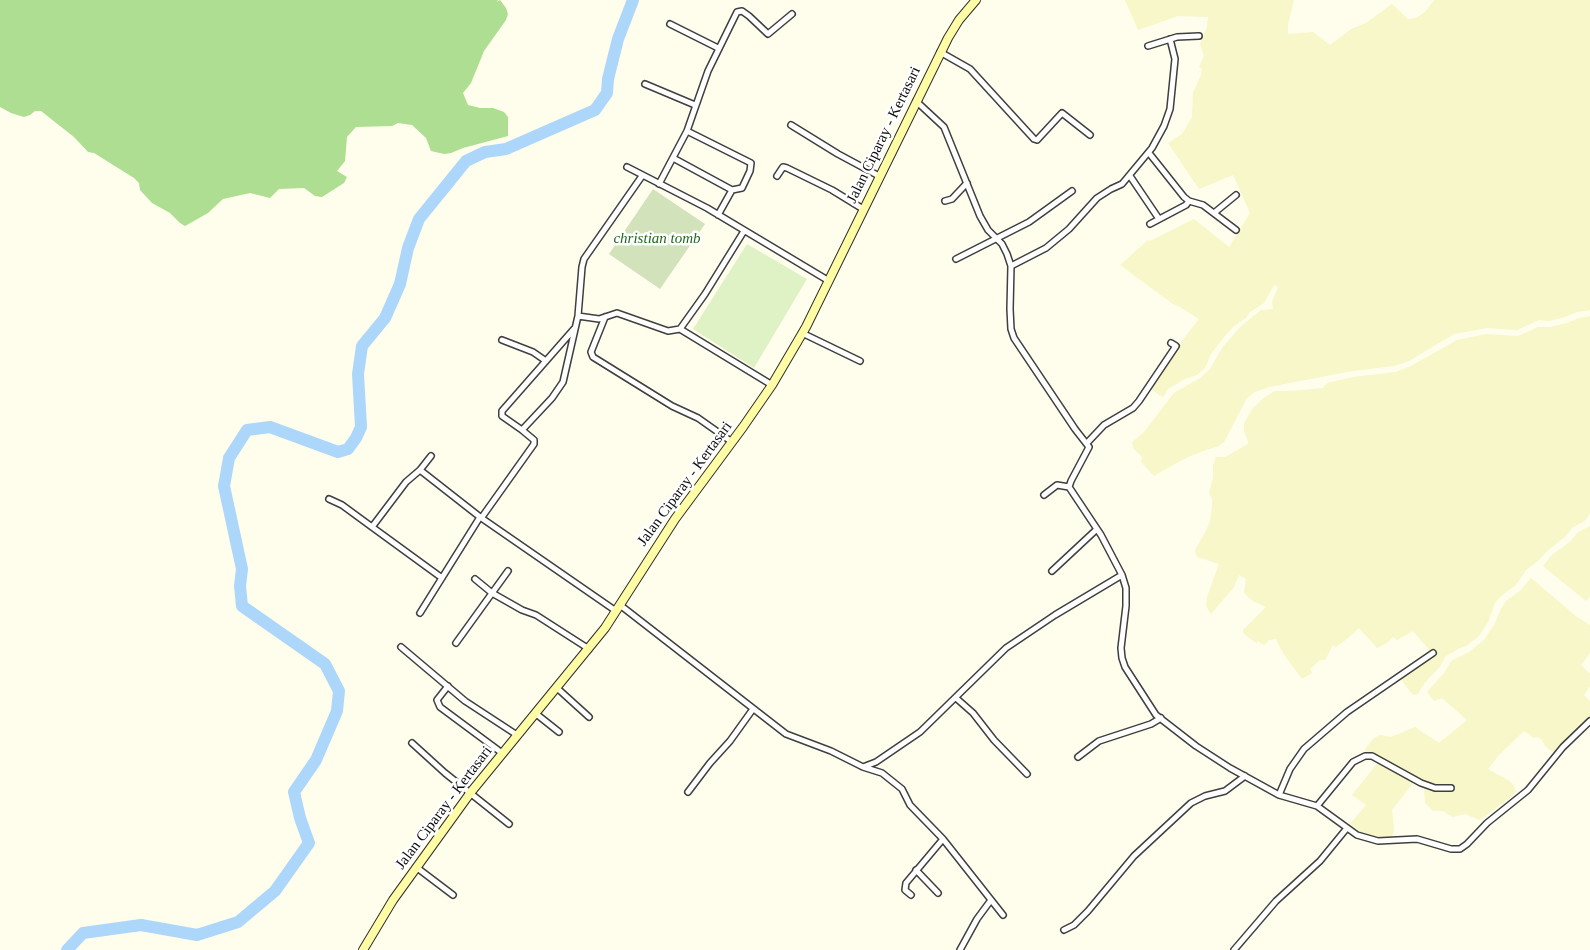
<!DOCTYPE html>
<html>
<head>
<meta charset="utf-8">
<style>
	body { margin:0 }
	canvas { display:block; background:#fffdeb }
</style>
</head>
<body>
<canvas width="1590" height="950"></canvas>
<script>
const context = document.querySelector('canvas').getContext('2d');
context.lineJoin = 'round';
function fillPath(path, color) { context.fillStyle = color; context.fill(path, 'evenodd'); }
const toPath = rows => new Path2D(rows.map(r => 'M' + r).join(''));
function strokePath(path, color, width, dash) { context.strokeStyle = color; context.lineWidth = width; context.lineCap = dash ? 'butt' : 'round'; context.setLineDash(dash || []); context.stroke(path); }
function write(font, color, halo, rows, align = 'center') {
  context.font = font + ' "Times New Roman",serif'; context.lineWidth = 5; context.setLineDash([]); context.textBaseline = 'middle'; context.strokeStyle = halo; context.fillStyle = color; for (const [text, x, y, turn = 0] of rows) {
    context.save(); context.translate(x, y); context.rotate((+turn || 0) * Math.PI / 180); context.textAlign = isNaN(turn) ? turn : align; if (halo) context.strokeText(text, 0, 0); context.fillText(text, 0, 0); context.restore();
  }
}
fillPath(toPath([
	[1125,0,1294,0,1288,24,1288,34,1313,32,1330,45,1351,29,1366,23,1392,4,1408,19,1416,18,1426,11,1434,0,1590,0,1590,310,1577,312,1565,317,1549,321,1539,320,1517,330,1487,328,1454,334,1409,361,1394,366,1352,371,1269,387,1255,392,1247,398,1224,442,1219,446,1206,450,1188,457,1162,471,1154,476,1141,462,1142,457,1133,448,1132,442,1144,432,1174,393,1200,378,1210,369,1222,348,1240,327,1261,310,1273,309,1272,302,1278,287,1274,285,1264,303,1250,312,1246,318,1234,326,1224,337,1211,354,1205,368,1197,375,1185,379,1168,389,1163,397,1150,389,1178,346,1199,319,1180,307,1173,304,1120,265,1148,240,1150,241,1194,219,1229,247,1250,213,1233,175,1199,189,1168,143,1182,134,1192,117,1193,93,1201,75,1202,69,1199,67,1204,56,1200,44,1207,27,1208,17,1178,16,1138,30],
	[1590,316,1590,513,1586,520,1572,528,1566,536,1547,551,1538,561,1526,570,1516,585,1501,596,1495,603,1488,622,1479,636,1466,646,1460,648,1446,656,1439,668,1429,678,1421,688,1418,694,1415,695,1412,694,1400,678,1432,653,1413,631,1397,640,1393,637,1387,643,1377,648,1359,628,1348,638,1336,647,1333,645,1325,660,1320,660,1310,669,1312,673,1302,679,1283,653,1276,639,1269,640,1264,645,1258,641,1256,643,1243,633,1243,630,1266,607,1253,601,1245,594,1244,592,1246,579,1239,575,1234,587,1211,614,1206,606,1207,597,1219,564,1197,557,1195,550,1206,531,1210,521,1212,506,1212,499,1209,493,1213,478,1213,465,1216,457,1225,457,1248,444,1248,441,1244,432,1244,423,1252,409,1265,397,1275,391,1292,391,1323,388,1327,383,1353,377,1396,372,1411,366,1457,340,1487,334,1518,336,1538,327,1550,327,1567,323,1579,318],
	[1590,526,1590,597,1586,601,1543,566,1552,555,1571,541,1577,533],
	[1531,578,1577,617,1590,625,1590,653,1581,665,1590,674,1590,686,1584,695,1590,701,1590,717,1554,753,1546,747,1541,739,1538,737,1534,738,1524,731,1499,755,1488,769,1508,780,1513,784,1516,791,1511,797,1480,820,1465,814,1453,817,1443,811,1433,811,1425,803,1424,788,1413,783,1392,810,1394,830,1392,838,1371,838,1365,835,1350,824,1366,805,1352,795,1380,760,1367,754,1365,749,1374,738,1380,735,1391,737,1415,727,1439,743,1467,720,1442,698,1434,701,1427,692,1445,672,1451,661,1469,652,1484,640,1494,625,1502,607,1506,601,1521,590]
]), '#f7f7c9');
fillPath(toPath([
	[0,0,498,0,497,2,500,0,506,8,508,14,506,20,484,51,471,83,463,93,468,105,480,108,493,108,504,112,508,117,508,136,463,148,451,153,444,154,431,151,426,138,412,125,398,123,392,126,356,127,347,137,345,161,337,171,347,177,344,183,322,197,315,196,304,188,279,189,270,198,250,193,223,199,208,213,185,226,180,223,170,213,152,203,140,190,139,183,134,178,94,153,88,152,74,137,41,111,35,111,30,115,24,117,11,113,0,107]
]), '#adde91');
fillPath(toPath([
	[653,189,705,224,660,289,609,254]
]), '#d2e2bb');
fillPath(toPath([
	[747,244,807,279,754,368,693,329]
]), '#dff2c5');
strokePath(toPath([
	[67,950,83,933,141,925,197,935,238,922,275,891,309,843,300,818,294,792,316,760,337,711,339,691,325,664,242,606,240,586,242,569,224,486,229,458,247,430,270,427,338,452,348,449,356,438,361,427,358,374,362,346,385,318,400,284,408,248,419,219,466,161,485,152,506,149,595,110,607,93,608,79,618,39,633,0]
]), '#acd7fa', 12);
const street = toPath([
	[670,24,718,48],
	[1148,46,1177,37,1199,36],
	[940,52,970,69,1034,139,1037,140,1062,113,1090,135],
	[645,84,695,105],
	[916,101,944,127,980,216,988,230,1002,244,1007,254,1011,266,1010,309,1011,329,1014,338,1075,429,1089,447,1071,481,1069,487,1101,535,1122,575,1126,588,1126,606,1121,648,1122,658,1125,667,1156,715,1196,746,1230,768,1279,795,1317,806,1357,835,1378,841,1417,839,1451,849,1460,849,1467,844,1487,823,1528,790,1563,747,1590,721],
	[791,125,838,154,879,176],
	[687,131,751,163,750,171,742,188,732,190],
	[1149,153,1184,197,1189,201,1203,205,1236,230],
	[673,158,732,190,718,215],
	[627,167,707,208,829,281],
	[777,176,783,167,787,168,832,190,863,209],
	[1130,176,1159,219],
	[659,184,687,131,708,71,737,12,742,11,749,16,768,34,792,14],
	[945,201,952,199,967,183],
	[1214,213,1236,195],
	[1150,224,1186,205,1189,201],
	[956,259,1029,222,1072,191],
	[1011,266,1046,248,1069,229,1097,198,1111,189,1122,184,1152,148,1164,126,1170,109,1175,59,1170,39],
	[578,316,599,319,617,313,668,331,680,329,705,294,744,231],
	[605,317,591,352,593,357,672,406,698,418,732,442],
	[680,329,772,385],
	[802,333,860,361],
	[502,340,533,352,546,361],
	[522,430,552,398,563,382,578,316,582,267,584,259,642,176],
	[1087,443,1104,425,1133,408,1139,401,1176,346,1171,343],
	[420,470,480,517,616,611],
	[1044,495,1057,485,1069,487],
	[329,499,342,505,372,527,406,482,420,470,431,456],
	[482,517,534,444,534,440,522,430,502,416,502,411,574,329],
	[372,527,442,578],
	[1052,571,1097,529],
	[475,579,492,593,522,610,536,615,589,649],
	[620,605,786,734,831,751,863,767,876,762,920,732,1006,648,1055,615,1122,575],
	[420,613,480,517],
	[456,643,508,571],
	[401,647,465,701,517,735],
	[448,686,437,700,440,707,502,753],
	[557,688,589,717],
	[956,698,973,713,994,740,1027,774],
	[535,713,559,732],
	[412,743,445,773,509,824],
	[1078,757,1099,741,1151,724,1161,718],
	[863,767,882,773,902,789,910,805,943,839,1003,915],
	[688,792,710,763,730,741,753,709],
	[1279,795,1290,769,1304,749,1347,712,1433,653],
	[1317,806,1353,762,1365,756,1372,756,1421,783,1435,788,1451,788],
	[416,867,453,895],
	[916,870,938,893],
	[911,895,905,890,906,883,943,839],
	[1064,930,1074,925,1088,911,1134,856,1191,803,1205,796,1225,791,1245,776],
	[960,950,977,919,991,900],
	[1234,950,1276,901,1320,861,1347,828]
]);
const secondary = toPath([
	[363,950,393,900,471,792,605,628,675,519,743,427,772,385,806,327,948,38,959,20,976,0]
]);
strokePath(street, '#3f3f3f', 8);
strokePath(secondary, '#2e2e2e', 10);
strokePath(street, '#fff', 5);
strokePath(secondary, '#fffca6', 8);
write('15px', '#0c0c0c', '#fff', [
	["Jalan Ciparay - Kertasari",884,135,-64],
	["Jalan Ciparay - Kertasari",685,484,-54],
	["Jalan Ciparay - Kertasari",444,808,-53]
]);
write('italic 15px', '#226818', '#fff', [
	["christian tomb",657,239]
]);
</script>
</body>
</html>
